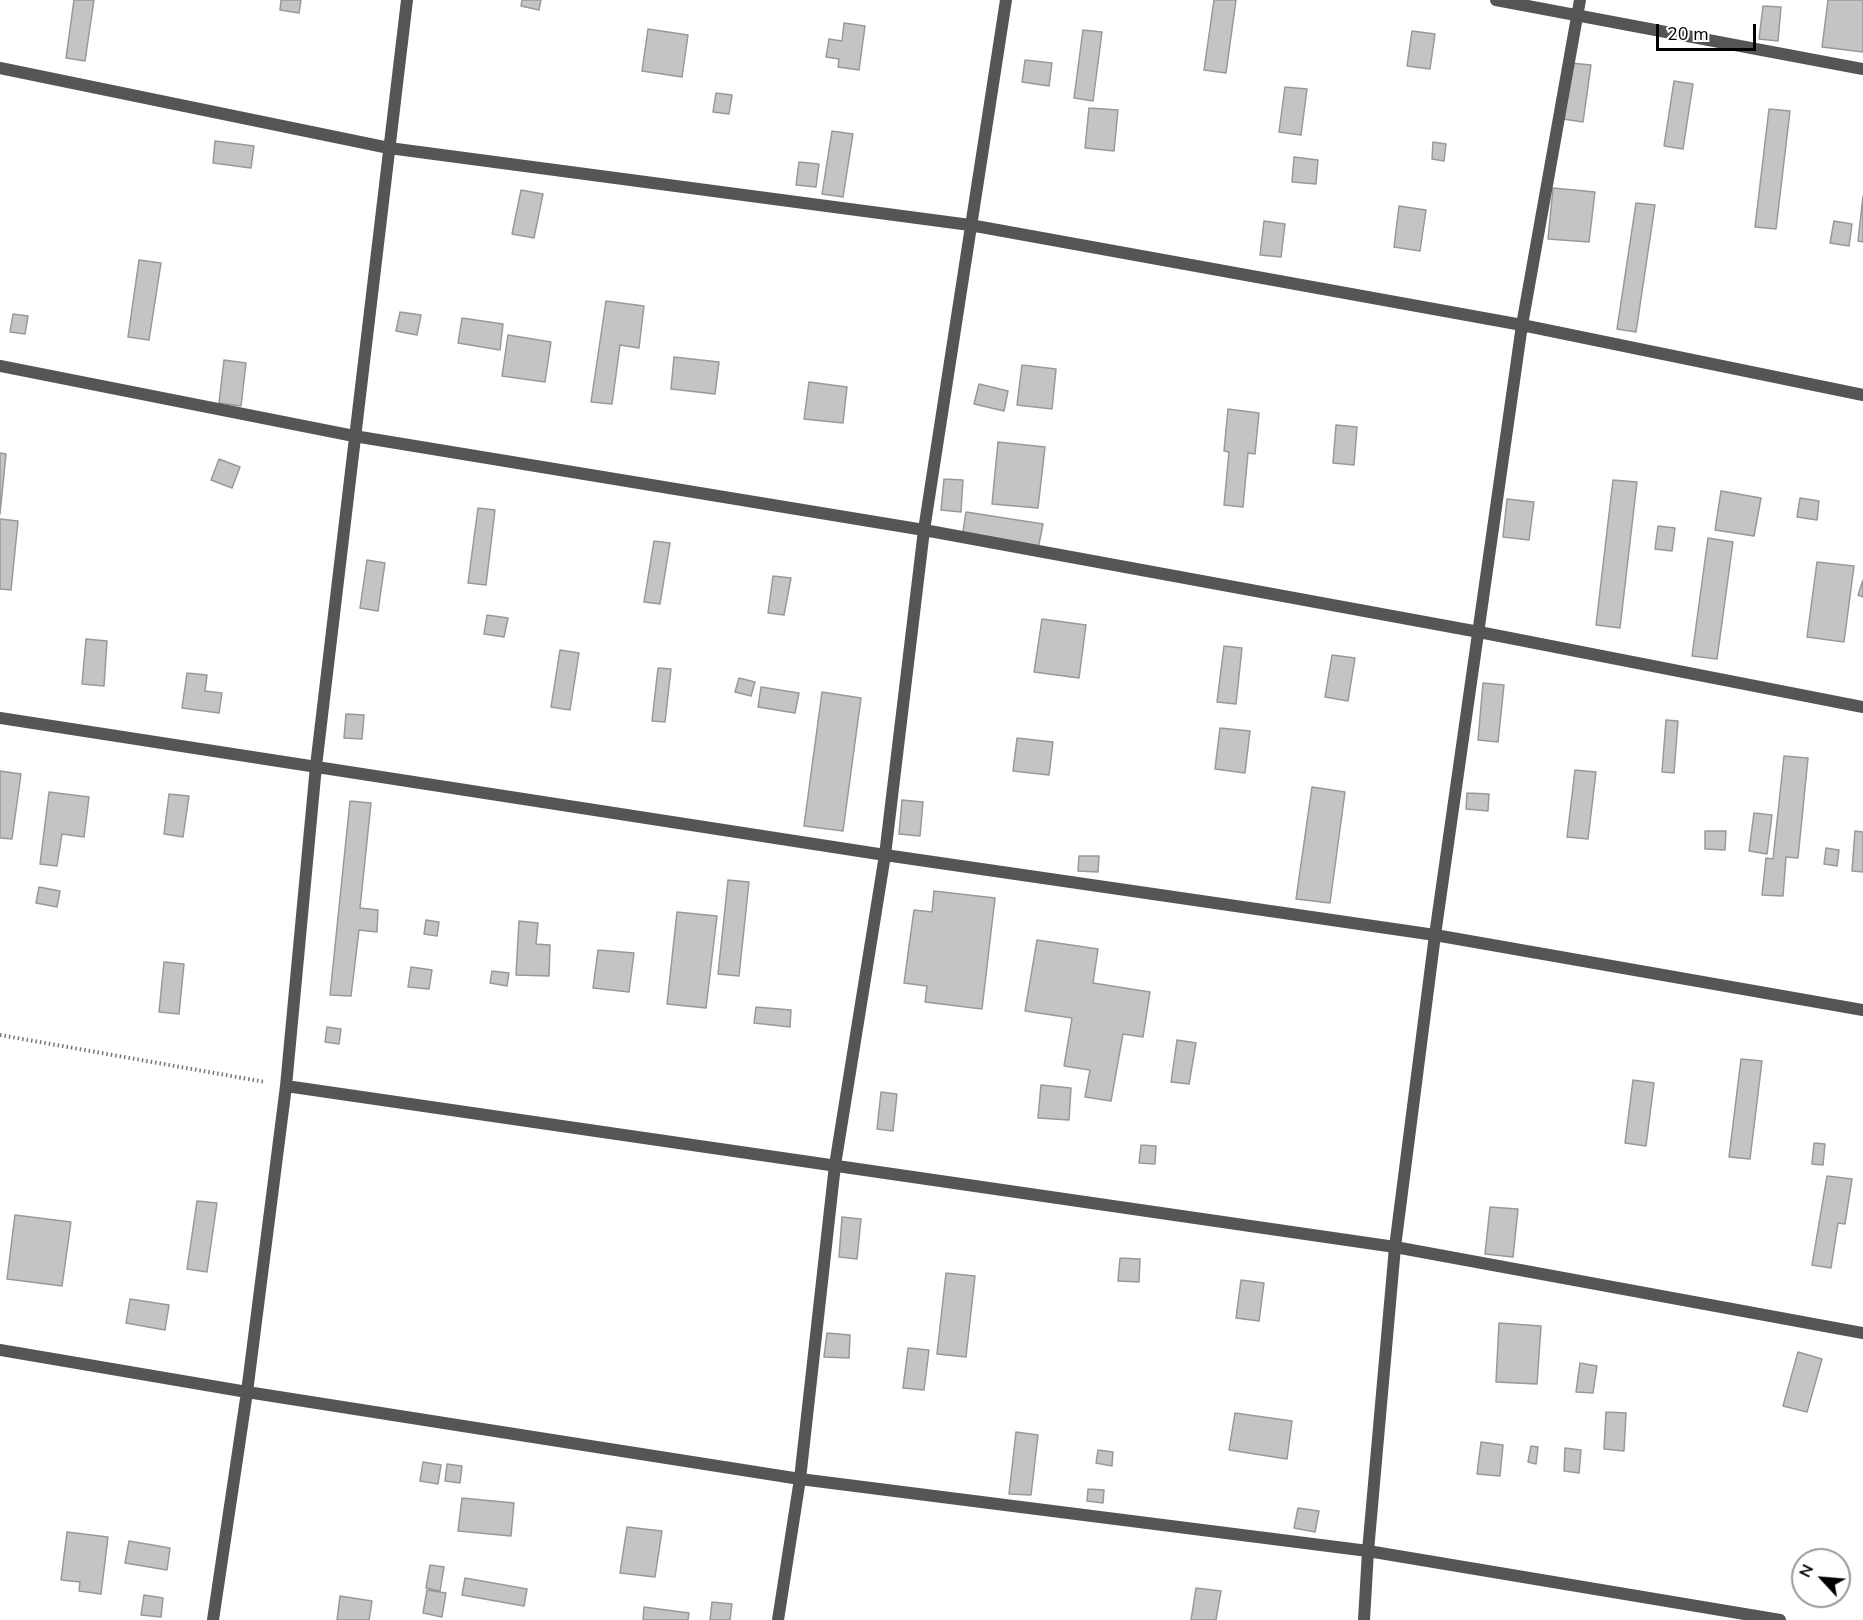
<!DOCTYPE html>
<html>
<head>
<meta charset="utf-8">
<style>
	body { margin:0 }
	#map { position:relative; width:1863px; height:1620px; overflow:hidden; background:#fff; font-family:"Nunito Sans",sans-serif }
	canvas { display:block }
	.north { position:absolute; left:1791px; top:1548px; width:60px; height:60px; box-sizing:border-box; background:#fff; border:2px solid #999; border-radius:50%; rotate:296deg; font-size:16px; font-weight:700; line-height:24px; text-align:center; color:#000 }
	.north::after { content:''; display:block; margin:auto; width:21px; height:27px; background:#000; clip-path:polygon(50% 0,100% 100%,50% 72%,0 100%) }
	.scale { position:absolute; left:1656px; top:24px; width:100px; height:27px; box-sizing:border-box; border:3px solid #000; border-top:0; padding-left:8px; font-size:18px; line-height:21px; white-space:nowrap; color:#000; -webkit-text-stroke:4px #fff; paint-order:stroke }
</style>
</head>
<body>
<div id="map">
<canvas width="1863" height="1620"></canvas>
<div class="north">N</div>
<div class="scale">20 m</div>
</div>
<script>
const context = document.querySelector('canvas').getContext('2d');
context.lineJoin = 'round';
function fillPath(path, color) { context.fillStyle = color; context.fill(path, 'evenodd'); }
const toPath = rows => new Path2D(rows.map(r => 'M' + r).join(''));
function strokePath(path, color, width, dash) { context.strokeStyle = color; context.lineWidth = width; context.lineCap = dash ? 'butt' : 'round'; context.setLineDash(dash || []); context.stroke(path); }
const building = toPath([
	[74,0,94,0,85,61,66,58,74,0],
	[281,0,301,0,299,13,280,10,281,0],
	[522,0,541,0,539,10,521,6,522,0],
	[1214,0,1236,0,1226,73,1204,70,1214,0],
	[1828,0,1863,0,1863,52,1822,47,1828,0],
	[1763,6,1781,7,1778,41,1759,39,1763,6],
	[844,23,865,26,859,70,838,67,839,59,826,57,829,39,842,41,844,23],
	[648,29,688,35,682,77,642,71,648,29],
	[1083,30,1102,32,1093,101,1074,98,1083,30],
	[1412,31,1435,34,1430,69,1407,66,1412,31],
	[1025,60,1052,63,1049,86,1022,82,1025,60],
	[1571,63,1591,65,1583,122,1563,119,1571,63],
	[1674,81,1693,84,1683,149,1664,146,1674,81],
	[1285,87,1307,89,1301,135,1279,132,1285,87],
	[716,93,732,95,729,114,713,112,716,93],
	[1089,108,1118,110,1114,151,1085,148,1089,108],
	[1769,109,1790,111,1776,229,1755,227,1769,109],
	[832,131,853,134,843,197,822,194,832,131],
	[215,141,254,146,251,168,213,163,215,141],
	[1433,142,1446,144,1444,161,1432,159,1433,142],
	[1294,157,1318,160,1316,184,1292,182,1294,157],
	[799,162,819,164,816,187,796,185,799,162],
	[1553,188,1595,192,1589,242,1548,239,1553,188],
	[521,190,543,194,534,238,512,234,521,190],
	[1863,196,1863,242,1858,241,1863,196],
	[1636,203,1655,205,1636,332,1617,329,1636,203],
	[1399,206,1426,210,1420,251,1394,247,1399,206],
	[1264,221,1285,224,1281,257,1260,255,1264,221],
	[1834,221,1852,224,1849,246,1830,243,1834,221],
	[139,260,161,263,149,340,128,337,139,260],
	[606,301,644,306,639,348,620,345,612,404,591,402,606,301],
	[400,312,421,315,417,335,396,331,400,312],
	[13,314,28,316,25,334,10,332,13,314],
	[462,318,503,324,500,350,458,343,462,318],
	[508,335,551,342,545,382,502,376,508,335],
	[674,357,719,362,715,394,671,389,674,357],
	[224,360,246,363,241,406,219,403,224,360],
	[1022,365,1056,369,1052,409,1017,405,1022,365],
	[809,382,847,387,843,423,804,419,809,382],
	[979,384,1008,391,1004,411,974,404,979,384],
	[1228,409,1259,413,1255,454,1248,453,1243,507,1224,505,1229,452,1224,451,1228,409],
	[1336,425,1357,427,1354,465,1333,463,1336,425],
	[998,442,1045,447,1038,508,992,504,998,442],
	[0,453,6,454,0,514,0,453],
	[219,459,240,467,232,488,211,480,219,459],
	[944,479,963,480,961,512,941,510,944,479],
	[1613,480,1637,482,1620,628,1596,625,1613,480],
	[1721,491,1761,498,1754,536,1715,530,1721,491],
	[1800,498,1819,501,1817,520,1797,517,1800,498],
	[1507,499,1534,502,1529,540,1503,537,1507,499],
	[478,508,495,510,486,585,468,583,478,508],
	[966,512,1043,524,1038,549,962,537,966,512],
	[0,519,18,521,11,590,0,589,0,519],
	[1658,526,1675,528,1672,551,1655,549,1658,526],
	[1708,538,1733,542,1717,659,1692,656,1708,538],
	[654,541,670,543,660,604,644,602,654,541],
	[367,560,385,563,378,611,360,608,367,560],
	[1817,562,1854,566,1844,642,1807,637,1817,562],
	[773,576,791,578,784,615,768,613,773,576],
	[1863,580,1863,597,1858,595,1863,580],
	[487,615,508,618,504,637,484,634,487,615],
	[1042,619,1086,625,1079,678,1034,672,1042,619],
	[86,639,107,641,104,686,82,684,86,639],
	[1224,646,1242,648,1236,704,1217,702,1224,646],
	[560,650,579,653,570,710,551,707,560,650],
	[1332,655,1355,658,1348,701,1325,697,1332,655],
	[658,668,671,669,665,722,652,721,658,668],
	[187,673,207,675,205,691,222,693,219,713,182,708,187,673],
	[739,678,755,682,751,696,735,692,739,678],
	[1483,683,1504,685,1498,742,1478,740,1483,683],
	[761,687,799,693,795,713,758,707,761,687],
	[822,692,861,698,843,831,804,826,822,692],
	[346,714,364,715,362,739,344,738,346,714],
	[1666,720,1678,721,1674,773,1662,772,1666,720],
	[1220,728,1250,731,1245,773,1215,769,1220,728],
	[1017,738,1053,742,1049,775,1013,771,1017,738],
	[1784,756,1808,758,1798,858,1786,857,1783,896,1762,895,1766,858,1773,859,1784,756],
	[1575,770,1596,772,1588,839,1567,837,1575,770],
	[0,771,21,774,12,839,0,838,0,771],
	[1312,787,1345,792,1330,903,1296,899,1312,787],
	[49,792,89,797,84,837,62,834,57,866,40,864,49,792],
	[1467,793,1489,794,1488,811,1466,809,1467,793],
	[169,794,189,796,183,837,164,834,169,794],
	[902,800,923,802,920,836,899,834,902,800],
	[350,801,371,803,360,908,378,910,377,932,359,930,351,996,330,995,350,801],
	[1754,813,1772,815,1767,854,1749,851,1754,813],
	[1705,831,1726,831,1725,850,1705,849,1705,831],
	[1855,831,1863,832,1863,872,1852,871,1855,831],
	[1826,848,1839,850,1837,866,1824,864,1826,848],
	[1079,856,1099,856,1098,872,1078,871,1079,856],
	[728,880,749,882,739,976,718,974,728,880],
	[39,887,60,891,57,907,36,903,39,887],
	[934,891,995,898,982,1009,925,1002,927,986,904,983,914,910,932,912,934,891],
	[677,912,717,916,706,1008,667,1004,677,912],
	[426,920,439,922,437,936,424,934,426,920],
	[519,921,538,923,536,944,550,945,549,976,516,975,519,921],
	[1037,940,1098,949,1093,983,1150,992,1143,1037,1123,1034,1111,1101,1085,1097,1090,1070,1064,1066,1072,1018,1025,1011,1037,940],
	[598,950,634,953,629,992,593,988,598,950],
	[164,962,184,964,179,1014,159,1012,164,962],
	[411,967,432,970,429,989,408,987,411,967],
	[492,971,509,973,507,986,490,983,492,971],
	[756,1007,791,1010,790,1027,754,1023,756,1007],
	[327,1027,341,1029,339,1044,325,1042,327,1027],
	[1177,1040,1196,1043,1189,1084,1171,1082,1177,1040],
	[1741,1059,1762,1061,1750,1159,1729,1157,1741,1059],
	[1633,1080,1654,1083,1646,1146,1625,1143,1633,1080],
	[1041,1085,1071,1088,1069,1120,1038,1118,1041,1085],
	[881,1092,897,1094,893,1131,877,1129,881,1092],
	[1814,1143,1825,1144,1823,1165,1812,1164,1814,1143],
	[1141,1145,1156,1146,1155,1164,1139,1163,1141,1145],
	[1827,1176,1852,1179,1845,1224,1838,1223,1831,1268,1812,1265,1827,1176],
	[197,1201,217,1203,207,1272,187,1269,197,1201],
	[1490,1207,1518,1209,1513,1257,1485,1254,1490,1207],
	[15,1215,71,1222,62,1286,7,1279,15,1215],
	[842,1217,861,1219,857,1259,839,1257,842,1217],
	[1120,1258,1140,1259,1139,1282,1118,1281,1120,1258],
	[946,1273,975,1276,966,1357,937,1354,946,1273],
	[1241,1280,1264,1283,1259,1321,1236,1318,1241,1280],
	[130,1299,169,1305,165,1330,126,1323,130,1299],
	[1499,1323,1541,1326,1537,1384,1496,1382,1499,1323],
	[827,1333,850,1335,849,1358,824,1357,827,1333],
	[908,1348,929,1350,924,1390,903,1388,908,1348],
	[1798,1352,1822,1359,1807,1412,1783,1406,1798,1352],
	[1580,1363,1597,1366,1593,1393,1576,1392,1580,1363],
	[1606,1412,1626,1413,1624,1451,1604,1449,1606,1412],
	[1235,1413,1292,1421,1287,1459,1229,1450,1235,1413],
	[1016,1432,1038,1435,1031,1495,1009,1494,1016,1432],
	[1481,1442,1503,1445,1500,1476,1477,1474,1481,1442],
	[1531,1446,1538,1447,1536,1464,1528,1462,1531,1446],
	[1565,1448,1581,1450,1579,1473,1564,1471,1565,1448],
	[1098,1450,1113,1452,1112,1466,1096,1463,1098,1450],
	[423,1462,441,1465,438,1484,420,1481,423,1462],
	[447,1464,462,1466,460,1483,445,1481,447,1464],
	[1088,1489,1104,1490,1103,1503,1087,1501,1088,1489],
	[462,1498,514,1503,511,1536,458,1531,462,1498],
	[1298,1508,1319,1511,1315,1532,1294,1528,1298,1508],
	[627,1527,662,1531,655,1577,620,1573,627,1527],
	[67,1532,108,1537,101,1594,79,1591,80,1582,61,1580,67,1532],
	[129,1541,170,1548,167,1570,125,1563,129,1541],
	[430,1565,444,1567,440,1591,426,1588,430,1565],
	[465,1578,527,1589,524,1606,462,1595,465,1578],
	[1196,1588,1221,1591,1216,1620,1191,1620,1196,1588],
	[427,1590,446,1593,442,1617,423,1613,427,1590],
	[144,1595,163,1598,161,1617,141,1615,144,1595],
	[340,1596,372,1601,369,1620,337,1620,340,1596],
	[712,1602,732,1604,730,1620,710,1620,712,1602],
	[644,1607,689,1613,688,1620,643,1620,644,1607]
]);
fillPath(building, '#c4c4c4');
strokePath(building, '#999', 1.5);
strokePath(toPath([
	[0,1035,265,1082]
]), '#777', 4, [1.5, 3]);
strokePath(toPath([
	[1496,0,1863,69],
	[0,68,389,148,970,225,1522,325,1863,395],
	[0,366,354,436,924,530,1479,632,1863,707],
	[0,718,885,855,1435,935,1863,1010],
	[286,1086,1395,1247,1863,1333],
	[0,1350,247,1392,800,1479,1368,1551,1780,1620],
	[213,1620,247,1392,286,1086,316,766,407,0],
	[778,1620,800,1479,835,1165,885,855,924,530,1006,0],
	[1364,1620,1368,1551,1395,1247,1435,935,1522,325,1580,0]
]), '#555', 12);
</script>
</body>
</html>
